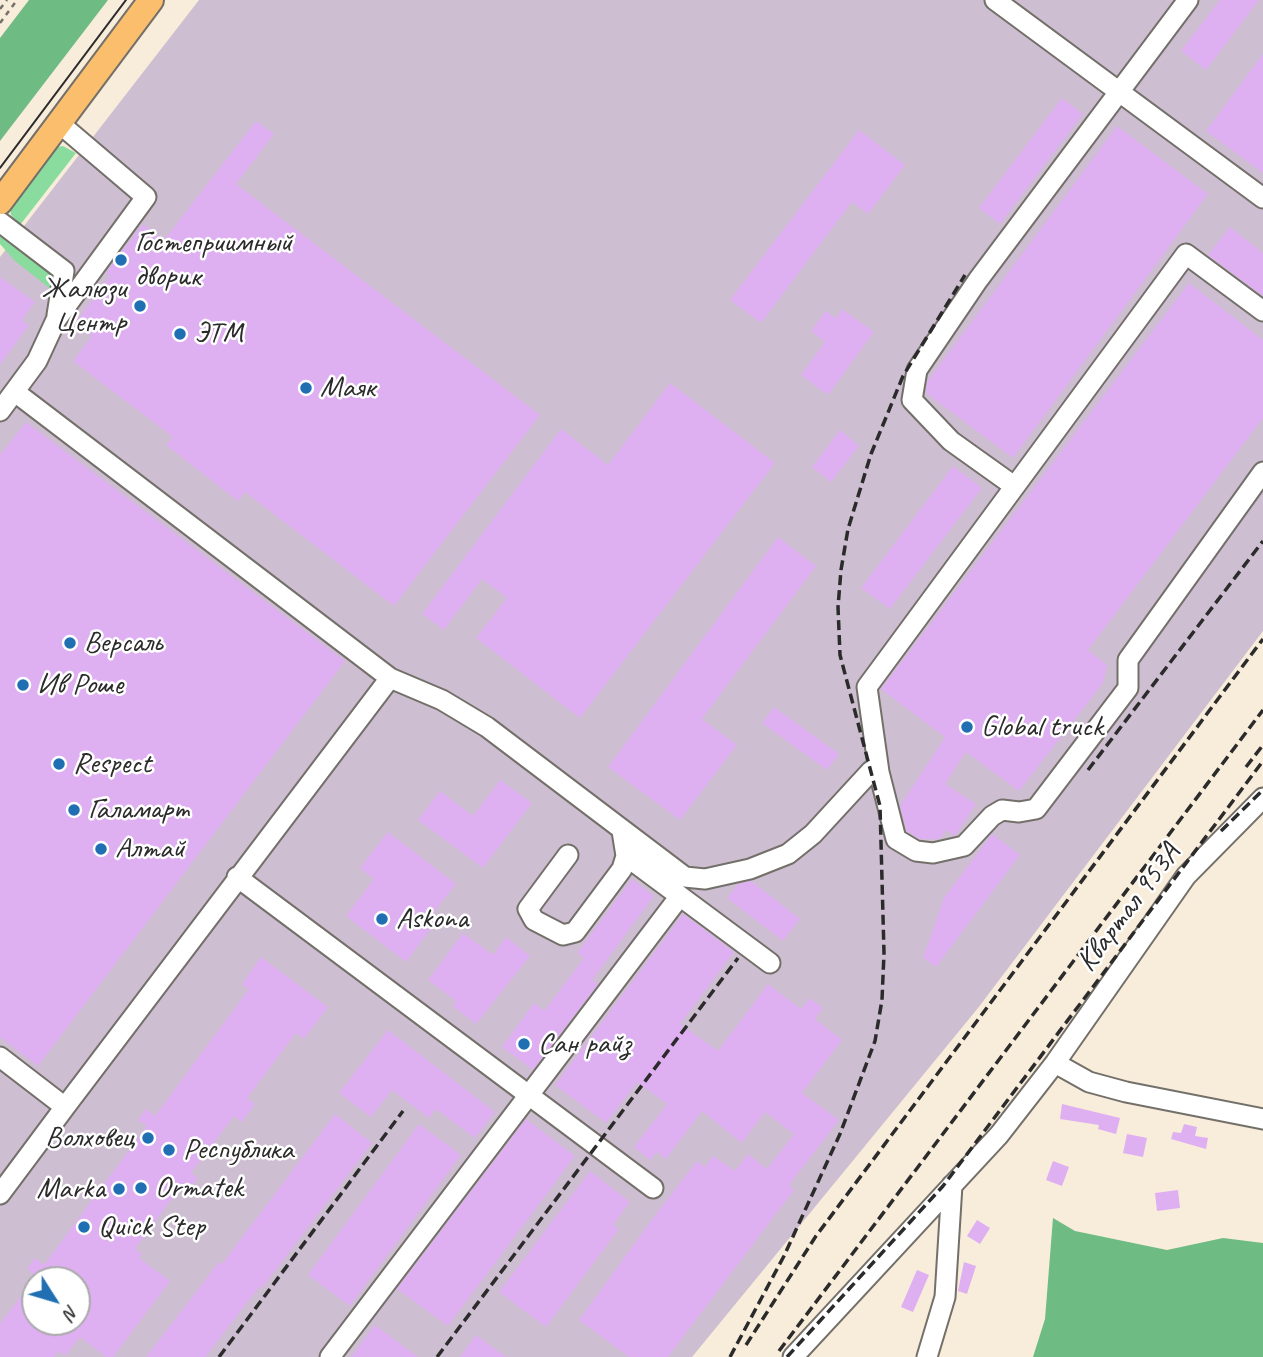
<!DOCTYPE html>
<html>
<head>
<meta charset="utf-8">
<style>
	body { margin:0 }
	#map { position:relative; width:1263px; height:1357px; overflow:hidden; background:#f8ecdb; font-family:Caveat,sans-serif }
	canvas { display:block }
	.north { position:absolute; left:21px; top:1266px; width:70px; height:70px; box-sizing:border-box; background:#fff; border:2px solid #aaa; border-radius:50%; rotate:127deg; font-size:19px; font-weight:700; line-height:28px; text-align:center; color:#2b2b2b }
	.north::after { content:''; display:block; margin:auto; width:24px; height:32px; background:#1f6fb2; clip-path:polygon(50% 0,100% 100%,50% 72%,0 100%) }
</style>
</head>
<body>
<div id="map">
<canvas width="1263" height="1357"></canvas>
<div class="north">N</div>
</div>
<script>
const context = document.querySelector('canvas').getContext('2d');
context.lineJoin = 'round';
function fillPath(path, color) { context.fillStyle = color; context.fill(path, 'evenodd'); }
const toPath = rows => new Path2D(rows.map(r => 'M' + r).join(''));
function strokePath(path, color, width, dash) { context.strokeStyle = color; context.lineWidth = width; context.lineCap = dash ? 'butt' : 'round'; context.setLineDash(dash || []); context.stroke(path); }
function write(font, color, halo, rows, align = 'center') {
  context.font = font + ' Caveat,sans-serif'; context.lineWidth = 5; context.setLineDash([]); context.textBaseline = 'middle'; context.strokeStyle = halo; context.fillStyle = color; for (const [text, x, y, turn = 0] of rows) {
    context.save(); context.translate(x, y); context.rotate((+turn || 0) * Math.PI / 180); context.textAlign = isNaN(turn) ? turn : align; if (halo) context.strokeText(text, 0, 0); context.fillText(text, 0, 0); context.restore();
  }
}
fillPath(toPath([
	[199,0,1263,0,1263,631,978,1008,692,1357,0,1357,0,257],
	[35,1280,77,1280,77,1322,35,1322]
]), '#cebed1');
fillPath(toPath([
	[63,146,76,153,20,225,11,215,10,208,57,147],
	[0,235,55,274,52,290,15,261,0,244]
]), '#89dc9d');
fillPath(toPath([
	[29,0,108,0,0,141,0,38],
	[1053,1218,1075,1231,1167,1250,1223,1238,1263,1243,1263,1357,1033,1357,1045,1319]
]), '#6ebc84');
fillPath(toPath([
	[1220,0,1259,0,1206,70,1181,51],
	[1263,54,1263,173,1206,131],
	[1062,98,1083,114,1000,224,979,208],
	[256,121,274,134,236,184,540,415,394,606,245,492,238,501,166,445,173,437,73,361,92,336,75,323,110,276,106,273,108,270,143,224,164,240],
	[1117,126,1208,194,1013,458,926,393,927,382],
	[859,130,905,165,868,214,852,202,761,323,730,300],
	[1230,227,1263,253,1263,296,1208,255],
	[0,277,35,302,22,320,29,325,0,365],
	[1189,283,1263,340,1263,418,1088,650,1107,665,1103,683,1019,791,966,752,945,784,976,804,955,836,946,830,940,839,920,839,907,831,900,806,945,737,881,689],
	[842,309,874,332,828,395,801,375,825,342,811,331,826,311,836,318],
	[670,383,775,463,580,718,476,638,507,598,482,579,444,630,422,614,561,429,608,465],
	[26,422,345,661,38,1066,0,1037,0,455],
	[840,430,859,446,831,482,812,467],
	[953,466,982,488,890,609,861,588],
	[778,537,816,566,702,719,737,745,680,820,608,767],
	[774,707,839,754,827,770,762,723],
	[500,780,532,803,483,868,418,820,440,791,473,816],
	[388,832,456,884,430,917,436,922,406,962,346,916,374,879,360,868],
	[992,834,1020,855,936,967,923,958,944,898],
	[632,879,654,896,592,980,598,984,533,1070,502,1047,534,1003,544,1011,584,958,577,953],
	[751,881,800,919,783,941,727,898,738,884],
	[683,914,734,952,680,1024,718,1051,768,984,801,1009,810,998,823,1008,815,1019,842,1040,802,1093,839,1120,789,1185,794,1190,668,1357,629,1357,579,1320,653,1218,697,1161,705,1167,713,1156,735,1171,748,1154,767,1169,794,1134,765,1112,742,1143,702,1111,666,1159,657,1152,650,1160,634,1147,667,1104,637,1082,606,1123,555,1085],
	[463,933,493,955,506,937,530,956,476,1024,453,1006,456,1001,428,980],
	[261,957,328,1007,304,1039,296,1033,247,1098,255,1104,242,1122,234,1116,191,1173,198,1178,189,1190,182,1185,135,1249,142,1254,139,1258,170,1281,113,1357,106,1357,80,1337,65,1356,59,1351,54,1357,0,1357,0,1324,36,1276,27,1269,35,1258,44,1265,147,1126,138,1120,146,1109,155,1116,249,989,242,984],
	[35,1280,77,1280,77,1322,35,1322],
	[388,1030,495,1112,475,1138,436,1109,429,1118,392,1090,371,1117,339,1093],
	[1062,1104,1120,1118,1116,1134,1098,1129,1099,1125,1060,1119],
	[335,1114,372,1143,262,1288,260,1286,205,1357,146,1357,219,1262,222,1264],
	[526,1119,575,1156,448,1326,397,1289],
	[419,1124,461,1155,350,1306,308,1275],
	[1184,1124,1197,1127,1195,1136,1208,1138,1206,1149,1171,1139,1173,1132,1181,1133],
	[1127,1134,1147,1138,1143,1157,1123,1153],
	[1053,1161,1069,1167,1062,1186,1046,1180],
	[590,1171,630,1202,613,1225,619,1229,546,1327,499,1292],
	[1178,1190,1180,1208,1157,1211,1155,1193],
	[977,1220,990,1228,980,1244,967,1236],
	[964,1262,976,1266,967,1294,958,1291],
	[917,1270,929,1275,913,1312,901,1307],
	[375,1325,418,1357,351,1357],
	[476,1335,506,1357,460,1357]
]), '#deb0f2');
const minor = toPath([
	[995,0,1263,198],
	[0,222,64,271,57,315],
	[1263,311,1186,254,867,687,879,772,896,839,916,851,933,853,964,846,992,816,1002,810,1019,812,1036,809,1128,688,1128,660,1263,472],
	[0,411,37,361,56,320,146,197,59,123],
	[1014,486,951,441,912,400,917,370,978,280,1188,0],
	[390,678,442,700,487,727,685,877,705,879,750,869,788,854,813,834,871,771,879,772],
	[568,855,528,909,534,920,563,935,575,932,622,869,626,856,622,831],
	[626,856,770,963],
	[237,877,653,1188],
	[0,1057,65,1107,390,678,15,392],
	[1055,1063,1089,1082,1126,1092,1263,1119],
	[0,1194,65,1107],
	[330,1357,680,896],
	[793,1357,999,1135,1055,1063,1186,876,1263,798],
	[927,1357,945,1297,952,1185]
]);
const major = toPath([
	[0,202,151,0]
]);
strokePath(minor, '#736f69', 23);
strokePath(major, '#736f69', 28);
strokePath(toPath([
	[0,9,7,0],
	[0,23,17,0]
]), '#736f69', 2.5, [5, 5]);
strokePath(minor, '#fff', 19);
strokePath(major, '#fabe6d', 24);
strokePath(toPath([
	[0,168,126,0]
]), '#2b2b2b', 2);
strokePath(toPath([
	[1246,767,1263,745],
	[1088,770,1263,541],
	[1221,831,1263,790],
	[746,1345,816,1236,1263,639],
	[779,1351,1263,710],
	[219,1357,403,1111],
	[437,1357,738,958],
	[730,1357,784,1256,840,1134,875,1041,882,1000,884,953,880,806,840,655,838,607,841,570,848,529,871,454,903,376,965,275],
	[787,1357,943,1186,1263,761]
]), '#2b2b2b', 3.5, [10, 5]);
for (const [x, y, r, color] of [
	[121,260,7,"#1f6fb2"],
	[140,306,7,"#1f6fb2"],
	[180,334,7,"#1f6fb2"],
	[306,388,7,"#1f6fb2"],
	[70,643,7,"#1f6fb2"],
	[23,685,7,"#1f6fb2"],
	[967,727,7,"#1f6fb2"],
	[59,764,7,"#1f6fb2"],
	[74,810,7,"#1f6fb2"],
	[101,849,7,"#1f6fb2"],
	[382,919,7,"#1f6fb2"],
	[524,1044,7,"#1f6fb2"],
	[148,1138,7,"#1f6fb2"],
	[169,1150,7,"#1f6fb2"],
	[141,1188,7,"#1f6fb2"],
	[119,1189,7,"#1f6fb2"],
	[84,1227,7,"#1f6fb2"]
]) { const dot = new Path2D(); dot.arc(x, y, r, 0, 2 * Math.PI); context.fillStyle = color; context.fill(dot); strokePath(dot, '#fff', 2.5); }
write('30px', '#2b2b2b', '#fff', [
	["Гостеприимный",135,243],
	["дворик",135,277],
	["Жалюзи",126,289,"right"],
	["Центр",126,323,"right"],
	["ЭТМ",194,334],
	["Маяк",320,388],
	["Версаль",84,643],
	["Ив Роше",37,685],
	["Global truck",981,727],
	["Respect",73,764],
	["Галамарт",88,810],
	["Алтай",115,849],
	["Askona",396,919],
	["Сан райз",538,1044],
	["Волховец",134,1138,"right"],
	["Республика",183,1150],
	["Ormatek",155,1188],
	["Marka",105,1189,"right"],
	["Quick Step",98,1227]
], 'left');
write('30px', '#2b2b2b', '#fff', [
	["Квартал 953А",1129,908,-53]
]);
</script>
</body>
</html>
